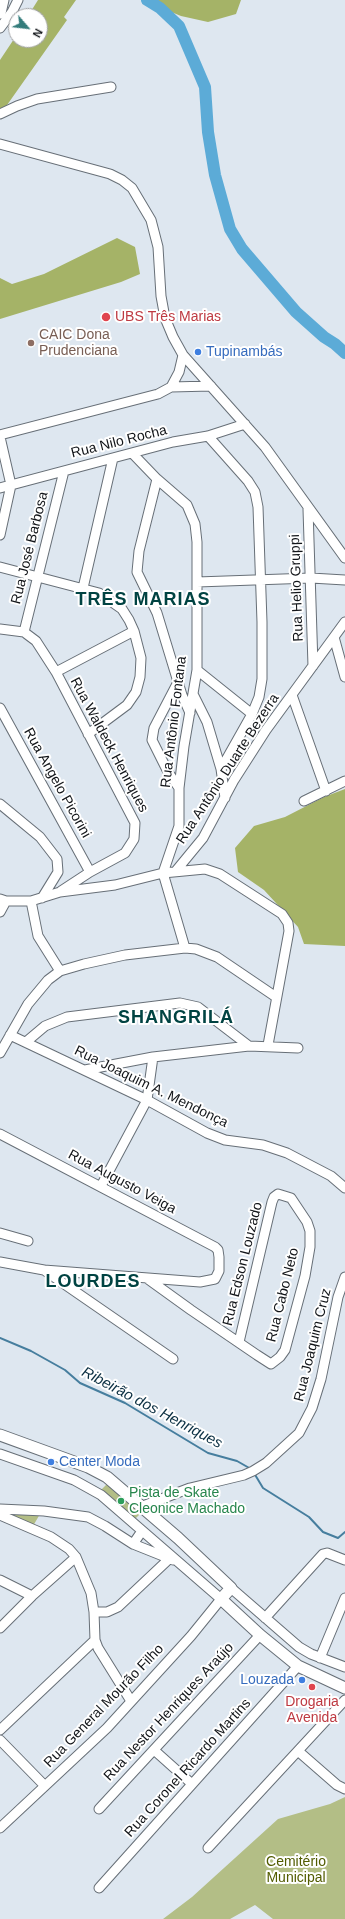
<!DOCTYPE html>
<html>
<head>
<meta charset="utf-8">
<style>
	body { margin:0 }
	#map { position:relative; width:345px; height:1919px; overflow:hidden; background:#dee7f0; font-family:Helvetica,sans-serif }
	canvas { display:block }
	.north { position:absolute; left:8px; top:8px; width:40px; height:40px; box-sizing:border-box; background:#fff; border:1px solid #a0a1a3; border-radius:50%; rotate:118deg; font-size:11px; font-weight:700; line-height:16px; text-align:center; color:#121519 }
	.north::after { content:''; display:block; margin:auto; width:14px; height:18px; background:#337c7b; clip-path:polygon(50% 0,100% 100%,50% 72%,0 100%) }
</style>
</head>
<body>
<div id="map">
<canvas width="345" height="1919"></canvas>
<div class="north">N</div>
</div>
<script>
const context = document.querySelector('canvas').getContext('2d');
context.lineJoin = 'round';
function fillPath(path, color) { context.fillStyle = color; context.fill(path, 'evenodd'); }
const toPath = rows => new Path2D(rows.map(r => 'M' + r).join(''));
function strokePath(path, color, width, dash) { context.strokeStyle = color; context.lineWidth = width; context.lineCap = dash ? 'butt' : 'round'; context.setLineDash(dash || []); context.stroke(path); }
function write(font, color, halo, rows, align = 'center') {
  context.font = font + ' Helvetica,sans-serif'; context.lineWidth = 4; context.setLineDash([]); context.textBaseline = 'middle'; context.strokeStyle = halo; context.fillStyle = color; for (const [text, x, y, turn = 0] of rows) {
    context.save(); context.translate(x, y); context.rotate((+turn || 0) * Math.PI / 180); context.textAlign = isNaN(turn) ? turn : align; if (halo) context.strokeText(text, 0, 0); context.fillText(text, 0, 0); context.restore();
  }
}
fillPath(toPath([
	[107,1484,142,1512,134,1520,99,1492],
	[13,1511,40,1514,33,1526,5,1514],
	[345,1797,345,1919,273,1919,255,1905,230,1919,163,1919,192,1897,278,1819,330,1804]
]), '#b3be86');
fillPath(toPath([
	[38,0,76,0,64,17,67,20,0,115,0,60,16,36,16,40,40,40,40,16,28,16],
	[142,0,241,0,236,14,208,22,181,16],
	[117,238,135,247,140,274,121,282,0,319,0,278,12,284,44,274],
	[345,789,345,946,304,944,298,927,264,890,238,872,235,848,254,826,285,817,324,797]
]), '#a5b367');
strokePath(toPath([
	[0,1338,31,1351,65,1370,80,1383,125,1403,208,1453,237,1461,251,1469],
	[254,1473,263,1488,309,1517,323,1532,338,1538,345,1532]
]), '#467e9e', 2);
strokePath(toPath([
	[147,0,160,8,179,26,205,87,208,132,215,175,230,229,242,249,296,312,324,337,335,344,345,353]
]), '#5cabd7', 12);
const minor = toPath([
	[0,28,12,12,18,0],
	[0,114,17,106,37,99,111,87],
	[0,144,110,174,122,180,132,188,151,220,158,247,161,296,165,318,173,337,183,355,265,447,345,558],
	[171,387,211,386],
	[0,435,158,394,171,387,179,372,183,355],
	[208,436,248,481,255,492,258,507,262,622,262,679,259,697,252,714,221,769],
	[0,437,11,485,0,535],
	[132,453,157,479,187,505,195,524,197,542,197,670,184,746,179,788,179,826,163,873],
	[157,479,139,551,137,572,157,613,182,695,190,713],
	[0,488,173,442,208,436,245,424],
	[308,509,313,666],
	[0,567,99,593,122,609,129,620,134,631,141,658,140,677,136,692,127,705,88,734],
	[197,582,311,578,345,580],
	[83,588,113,458],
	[0,629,24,632,36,641,56,672,135,823,134,839,125,853,90,872,61,891],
	[24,632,64,471],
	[334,637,345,677],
	[197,670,252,714],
	[56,672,134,631],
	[178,682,154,728,152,740,168,772,179,788],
	[193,694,207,722,221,769,225,798],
	[292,695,326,791],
	[0,708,90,872],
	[304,801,345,781],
	[0,804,40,837,57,859,58,872,42,898],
	[175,872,203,838,234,780,266,730,345,622],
	[163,873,185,948],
	[0,899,6,901,31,901,60,892,115,885,163,873,205,869,220,874,282,914,288,923,289,931,268,1045],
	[31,901,38,936,60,971],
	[0,912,6,901],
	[10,1035,147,1100,207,1133,225,1140,263,1145,287,1153,331,1176,345,1188],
	[26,1042,45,1026,67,1017,180,1003,198,1007,249,1046],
	[0,1053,28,1004,48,980,60,971,84,964,125,955,185,948,196,949,217,957,276,997],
	[85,1070,153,1057,249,1046,298,1048],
	[0,1134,215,1247,218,1250,219,1257,219,1271,215,1279,200,1282,44,1270],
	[101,1186,147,1100,153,1057],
	[0,1233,28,1241],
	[0,1262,44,1270,173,1359],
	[148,1279,191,1310,257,1355,271,1364,280,1357,285,1350,305,1276,310,1247,310,1231,307,1222,291,1198,278,1194,274,1197,272,1202,239,1342],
	[0,1454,74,1480,101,1495,221,1599,191,1636,107,1728,0,1828],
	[143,1506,190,1488,244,1475,253,1471,266,1463,299,1433,312,1408,321,1379,338,1297,345,1277],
	[0,1509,44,1511,88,1517,105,1526,133,1544,142,1531],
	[0,1515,51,1537,69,1549,76,1557,91,1593,94,1612,95,1640,98,1648,131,1701],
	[133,1544,173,1560],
	[0,1580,32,1596],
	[231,1588,299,1647,311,1654,345,1667],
	[94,1612,107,1612,118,1607,169,1559],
	[265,1618,323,1554,327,1553,345,1560],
	[0,1628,32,1596,76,1557],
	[320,1658,345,1598],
	[0,1730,95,1640],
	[0,1740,45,1786],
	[154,1750,192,1784],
	[298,1751,337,1785,345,1789],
	[99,1809,260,1635],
	[208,1848,345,1700],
	[99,1888,298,1666]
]);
const major = toPath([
	[0,13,3,0],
	[0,1435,88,1467,107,1477,178,1538,231,1588,221,1599,260,1635,298,1666,345,1688]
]);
strokePath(minor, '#676f77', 11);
strokePath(major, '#676f77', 13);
strokePath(minor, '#fff', 9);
strokePath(major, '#fff', 11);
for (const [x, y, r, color] of [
	[106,317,5,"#e0444e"],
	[31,343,4,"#8d6e63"],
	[198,352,4,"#3f7fe0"],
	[51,1462,4,"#3f7fe0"],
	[121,1501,4,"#2e9e5b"],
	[302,1680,4,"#3f7fe0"],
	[312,1687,4,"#e0444e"]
]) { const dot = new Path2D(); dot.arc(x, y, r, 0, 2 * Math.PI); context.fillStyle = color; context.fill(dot); strokePath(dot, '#fff', 1.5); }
write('14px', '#be3a42', '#fff', [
	["UBS Três Marias",115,317],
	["Drogaria",312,1702,"center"],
	["Avenida",312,1718,"center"]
], 'left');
write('14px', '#785e54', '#fff', [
	["CAIC Dona",39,335],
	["Prudenciana",39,351]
], 'left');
write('14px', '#366cbe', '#fff', [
	["Tupinambás",206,352],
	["Center Moda",59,1462],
	["Louzada",294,1680,"right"]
], 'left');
write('14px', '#121519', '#fff', [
	["Rua Nilo Rocha",119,442,-14],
	["Rua José Barbosa",30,548,-76],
	["Rua Helio Gruppi",297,588,-92],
	["Rua Antônio Fontana",174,722,-83],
	["Rua Waldeck Henriques",109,745,62],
	["Rua Antônio Duarte Bezerra",228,769,-57],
	["Rua Angelo Picorini",57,783,61],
	["Rua Joaquim A. Mendonça",151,1087,26],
	["Rua Augusto Veiga",122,1182,28],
	["Rua Edson Louzado",243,1264,-76],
	["Rua Cabo Neto",283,1295,-76],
	["Rua Joaquim Cruz",313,1345,-76],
	["Rua General Mourão Filho",104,1706,-46],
	["Rua Nestor Henriques Araújo",169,1712,-47],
	["Rua Coronel Ricardo Martins",188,1768,-48]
]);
write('14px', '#27864d', '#fff', [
	["Pista de Skate",129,1493],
	["Cleonice Machado",129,1509]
], 'left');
write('14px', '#525c00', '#fff', [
	["Cemitério",296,1862],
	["Municipal",296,1878]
]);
write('italic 15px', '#0d3144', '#fff', [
	["Ribeirão dos Henriques",152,1408,28]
]);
context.letterSpacing = '1px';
write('bold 18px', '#004342', '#fff', [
	["TRÊS MARIAS",143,600],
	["SHANGRILÁ",176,1018],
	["LOURDES",93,1282]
]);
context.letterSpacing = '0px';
</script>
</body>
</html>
